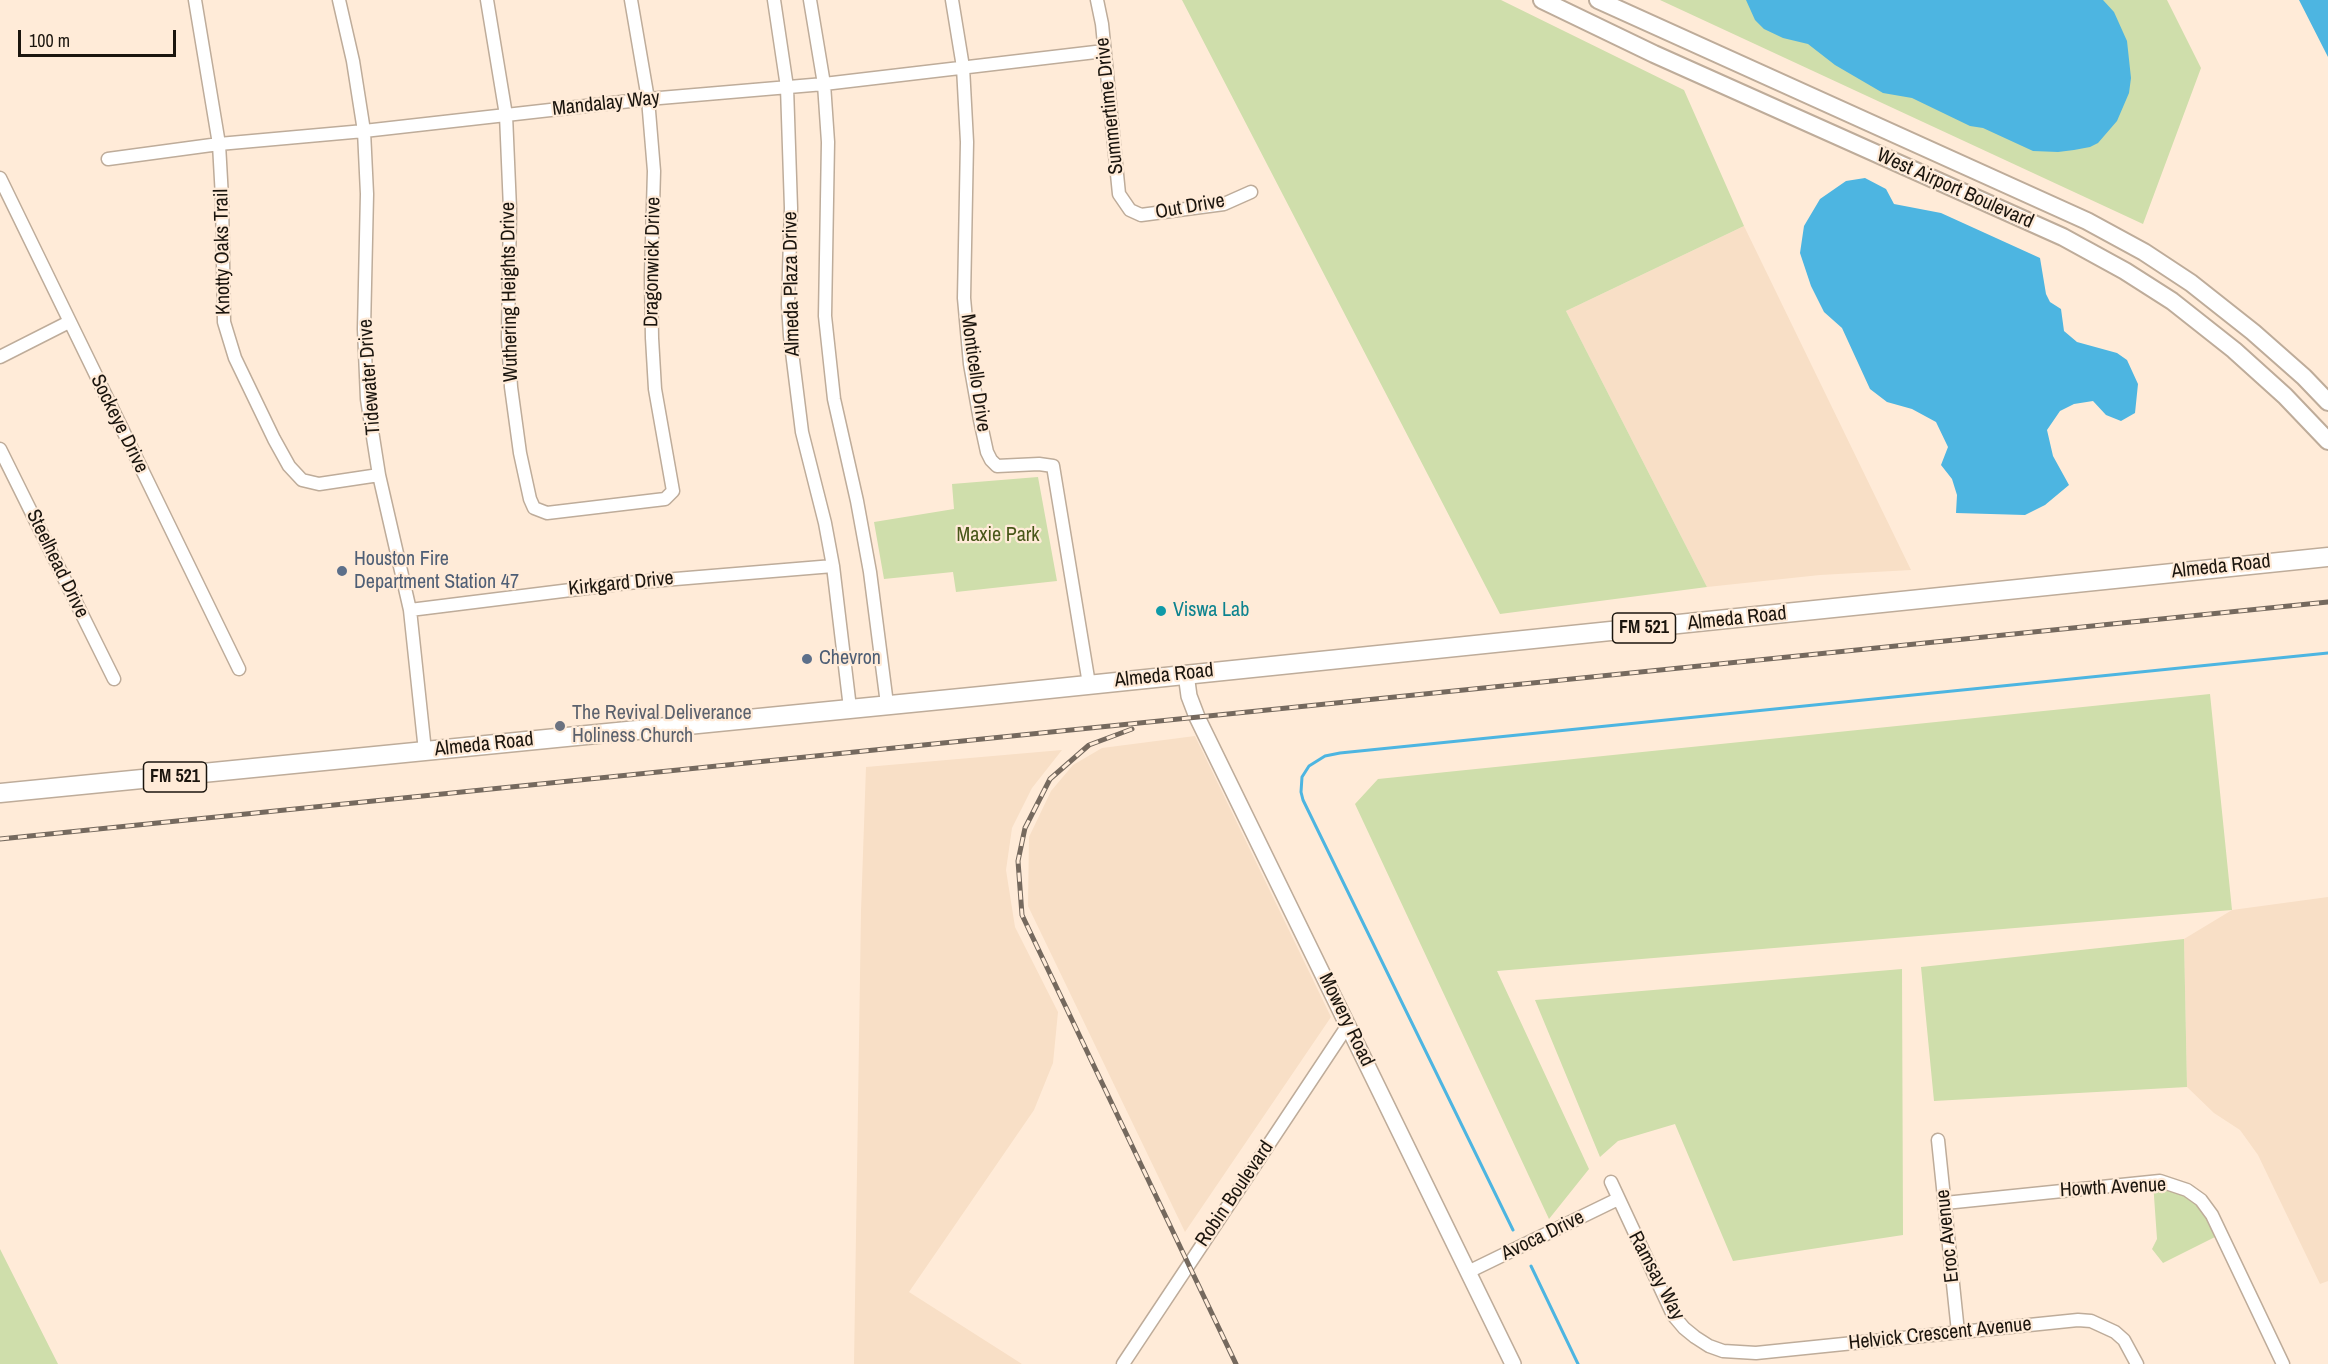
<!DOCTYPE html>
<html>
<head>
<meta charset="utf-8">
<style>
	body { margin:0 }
	#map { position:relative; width:2328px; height:1364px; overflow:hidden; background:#ffebd8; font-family:"Archivo Narrow",sans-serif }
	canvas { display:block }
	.scale { position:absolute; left:18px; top:30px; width:158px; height:27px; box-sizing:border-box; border:3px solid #1b150e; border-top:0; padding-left:8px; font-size:18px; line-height:21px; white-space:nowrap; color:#1b150e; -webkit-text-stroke:4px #ffebd8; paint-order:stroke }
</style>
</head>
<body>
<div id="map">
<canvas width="2328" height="1364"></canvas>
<div class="scale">100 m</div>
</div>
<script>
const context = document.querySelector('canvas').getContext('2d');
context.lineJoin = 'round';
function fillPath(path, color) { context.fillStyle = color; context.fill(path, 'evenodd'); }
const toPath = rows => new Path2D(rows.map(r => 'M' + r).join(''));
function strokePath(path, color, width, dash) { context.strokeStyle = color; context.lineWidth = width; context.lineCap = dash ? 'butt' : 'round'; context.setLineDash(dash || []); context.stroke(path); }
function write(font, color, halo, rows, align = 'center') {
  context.font = font + ' "Archivo Narrow",sans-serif'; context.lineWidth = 4.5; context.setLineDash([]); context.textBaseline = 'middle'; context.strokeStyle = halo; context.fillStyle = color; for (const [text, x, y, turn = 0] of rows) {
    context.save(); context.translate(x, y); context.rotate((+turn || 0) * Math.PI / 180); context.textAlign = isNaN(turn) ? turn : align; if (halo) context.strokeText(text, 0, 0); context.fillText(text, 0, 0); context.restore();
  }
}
fillPath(toPath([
	[1744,226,1911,570,1820,575,1707,587,1566,311],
	[1195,736,1331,1017,1185,1232,1028,906,1029,837,1051,791,1073,765,1102,748],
	[1062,750,1032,788,1012,828,1006,870,1015,927,1058,1012,1053,1063,1034,1110,909,1292,1022,1364,854,1364,861,911,866,767],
	[2328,897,2328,1281,2320,1284,2258,1155,2240,1130,2214,1113,2187,1087,2184,939,2232,910]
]), '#f8dfc6');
fillPath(toPath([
	[1182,0,1501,0,1684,90,1744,226,1566,311,1707,587,1500,614],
	[1660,0,2167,0,2201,68,2143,224],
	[1038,477,1057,581,956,592,953,572,884,579,874,522,954,509,952,484],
	[2210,694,2232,910,1497,971,1589,1169,1549,1219,1355,804,1378,779],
	[2184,939,2187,1087,1934,1101,1921,967],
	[1902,969,1903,1235,1733,1261,1675,1124,1618,1141,1600,1157,1535,1000],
	[2153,1182,2187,1190,2221,1234,2163,1263,2152,1249,2157,1239],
	[0,1249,58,1364,0,1364]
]), '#cfdeab');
fillPath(toPath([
	[1746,0,2103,0,2114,12,2127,41,2131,78,2129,93,2117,121,2098,143,2090,147,2074,150,2058,152,2033,151,1983,128,1970,126,1912,98,1883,93,1835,65,1808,44,1783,38,1764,29,1755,20],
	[2299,0,2328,0,2328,57],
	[1865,178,1886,189,1894,204,1941,213,2040,258,2046,294,2050,302,2061,309,2064,331,2077,342,2117,353,2127,360,2138,384,2135,413,2121,421,2106,415,2093,401,2074,404,2060,411,2047,430,2053,456,2069,485,2045,505,2025,515,1956,513,1957,495,1952,479,1941,465,1948,447,1936,422,1912,409,1887,402,1870,389,1842,328,1824,312,1811,286,1800,253,1804,226,1820,199,1846,181]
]), '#4db5e1');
strokePath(toPath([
	[1513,1230,1303,800,1301,792,1302,777,1309,766,1325,756,1340,753,2328,653],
	[1531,1266,1578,1364]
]), '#4db5e1', 3);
const minor = toPath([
	[195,0,219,144,222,198,224,322,235,358,274,439,289,466,302,480,319,484,379,475],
	[339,0,353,61,364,131,367,194,364,329,367,399,379,475,410,610,425,751],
	[487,0,506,115,510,209,508,338,511,387,520,453,530,499,534,508,547,513,665,499,673,491,655,389,652,338,651,277,654,171,648,99,631,0],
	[774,0,787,87,791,208,788,304,790,336,802,432,825,523,833,566,850,708],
	[810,0,824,84,828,142,825,316,834,399,857,501,870,572,887,704],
	[952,0,963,67,967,142,964,298,970,364,980,420,987,452,991,460,997,466,1039,464,1053,466,1089,684],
	[1097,0,1102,24,1119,194,1130,210,1141,215,1224,204,1251,192],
	[108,159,219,144,364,131,648,99,824,84,1104,51],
	[0,178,239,669],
	[0,357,69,322],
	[0,449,114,679],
	[410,610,627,583,833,566],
	[1938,1140,1958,1332],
	[1611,1182,1673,1315,1684,1328,1695,1337,1709,1346,1723,1351,1756,1353,2078,1320,2091,1321,2115,1332,2124,1340,2137,1364],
	[1945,1203,2160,1181,2187,1190,2201,1200,2212,1215,2283,1364],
	[1468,1272,1618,1199],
	[1123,1364,1348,1025]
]);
const tertiary = toPath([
	[1186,674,1189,696,1197,717,1513,1364]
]);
const secondary = toPath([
	[1542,0,1654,54,2063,237,2125,271,2172,301,2234,350,2285,396,2328,441],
	[1598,0,2087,221,2144,252,2191,283,2253,332,2304,377,2328,402]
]);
const primary = toPath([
	[0,793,981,696,2328,557]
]);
strokePath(minor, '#beac9a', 15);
strokePath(tertiary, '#beac9a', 18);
strokePath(secondary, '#beac9a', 20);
strokePath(primary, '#beac9a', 21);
strokePath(minor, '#fff', 12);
strokePath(tertiary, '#fff', 15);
strokePath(secondary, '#fff', 16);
strokePath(primary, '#fff', 18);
const rail = toPath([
	[1132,729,1089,745,1050,779,1025,828,1018,861,1022,915,1236,1364],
	[0,839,2328,602]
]);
strokePath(rail, '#75695e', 5);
strokePath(rail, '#ffebd8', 3, [9]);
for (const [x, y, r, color] of [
	[342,571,6,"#5c6f8a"],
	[1161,611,6,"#0f9aa8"],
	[807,659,6,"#5c6f8a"],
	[560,726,6,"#6b7280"]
]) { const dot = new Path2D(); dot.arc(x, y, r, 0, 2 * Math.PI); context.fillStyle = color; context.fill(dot); strokePath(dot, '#ffebd8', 2); }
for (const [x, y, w] of [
	[1644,628,63],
	[175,777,63]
]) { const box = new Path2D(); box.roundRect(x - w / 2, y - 15, w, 30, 4.5); context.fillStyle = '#ffebd8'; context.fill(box); strokePath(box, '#1b150e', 1.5); }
write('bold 18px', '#1b150e', null, [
	["FM 521",1644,628],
	["FM 521",175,777]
]);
write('20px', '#1b150e', '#ffebd8', [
	["Mandalay Way",606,104,-6],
	["Summertime Drive",1110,106,-96],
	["West Airport Boulevard",1955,189,24],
	["Out Drive",1190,207,-10],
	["Knotty Oaks Trail",223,252,-91],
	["Dragonwick Drive",653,262,-89],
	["Almeda Plaza Drive",792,284,-91],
	["Wuthering Heights Drive",510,292,-91],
	["Monticello Drive",975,373,82],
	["Tidewater Drive",370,377,-94],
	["Sockeye Drive",119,424,64],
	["Steelhead Drive",57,564,64],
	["Almeda Road",2221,567,-6],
	["Kirkgard Drive",621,584,-6],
	["Almeda Road",1737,619,-6],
	["Almeda Road",1164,676,-6],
	["Almeda Road",484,745,-6],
	["Mowery Road",1346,1020,64],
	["Howth Avenue",2113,1188,-3],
	["Robin Boulevard",1235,1194,-56],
	["Avoca Drive",1543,1236,-26],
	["Eroc Avenue",1948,1236,-96],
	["Ramsay Way",1656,1276,62],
	["Helvick Crescent Avenue",1940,1334,-6]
]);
write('20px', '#485719', '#ffebd8', [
	["Maxie Park",998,536]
]);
write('20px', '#4e5e75', '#ffebd8', [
	["Houston Fire",354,560],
	["Department Station 47",354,583],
	["Chevron",819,659]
], 'left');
write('20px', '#0d838f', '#ffebd8', [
	["Viswa Lab",1173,611]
], 'left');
write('20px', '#5b616d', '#ffebd8', [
	["The Revival Deliverance",572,714],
	["Holiness Church",572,737]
], 'left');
</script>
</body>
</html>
